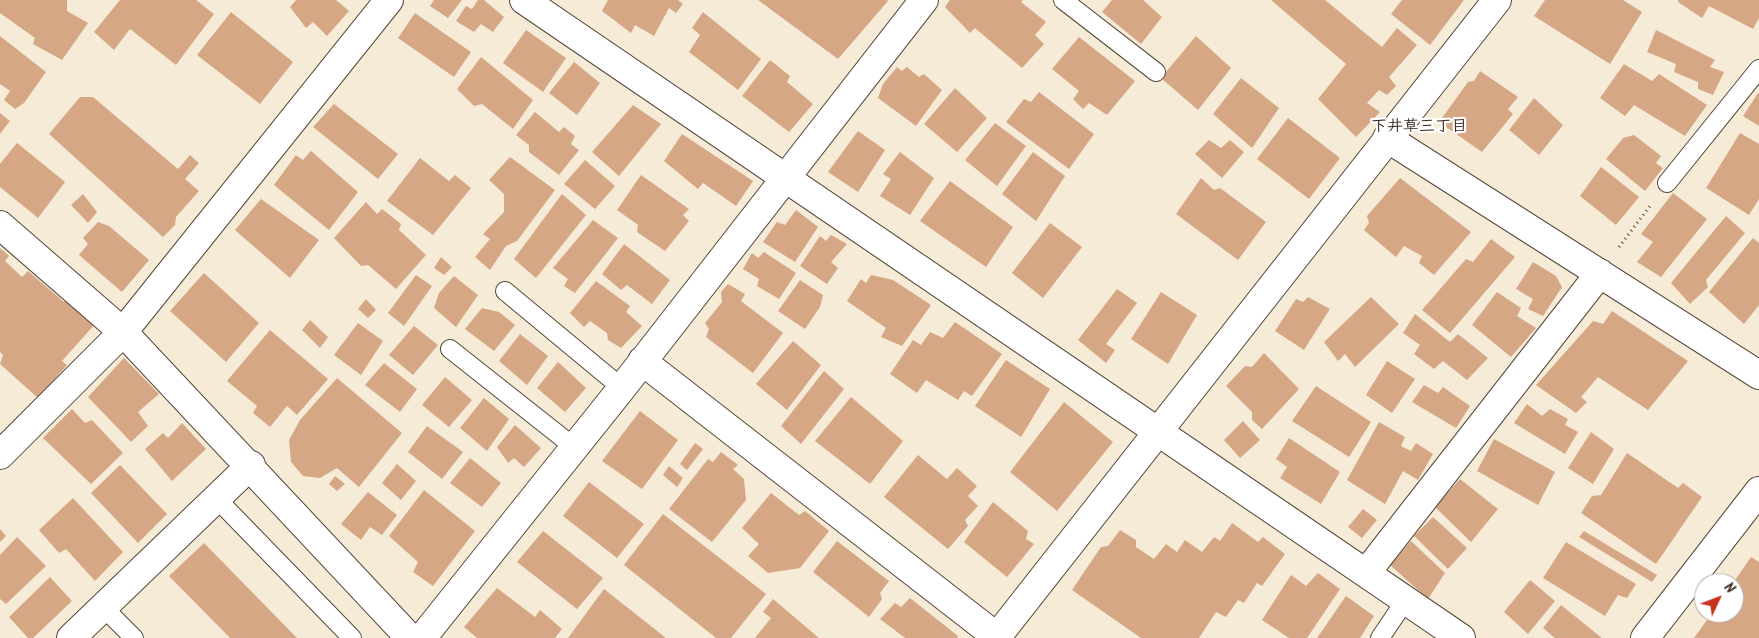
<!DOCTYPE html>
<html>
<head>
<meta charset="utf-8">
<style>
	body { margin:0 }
	#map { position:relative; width:1759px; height:638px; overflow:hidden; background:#f5ebd7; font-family:Kalam,sans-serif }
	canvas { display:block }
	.north { position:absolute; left:1694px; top:573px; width:50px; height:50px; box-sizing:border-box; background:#fff; border:1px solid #b1aaa5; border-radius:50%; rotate:47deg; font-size:14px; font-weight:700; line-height:20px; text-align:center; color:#3b2a1e }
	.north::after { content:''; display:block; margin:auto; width:18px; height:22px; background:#c8321e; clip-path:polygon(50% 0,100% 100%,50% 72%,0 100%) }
</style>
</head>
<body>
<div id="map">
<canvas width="1759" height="638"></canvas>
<div class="north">N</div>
</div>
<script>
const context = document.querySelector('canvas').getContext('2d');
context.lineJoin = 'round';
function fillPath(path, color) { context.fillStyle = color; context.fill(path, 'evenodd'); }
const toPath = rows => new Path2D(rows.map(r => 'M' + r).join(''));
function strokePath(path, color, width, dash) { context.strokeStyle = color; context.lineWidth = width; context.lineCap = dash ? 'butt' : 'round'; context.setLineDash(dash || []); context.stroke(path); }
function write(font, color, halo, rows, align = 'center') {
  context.font = font + ' Kalam,"Klee One",sans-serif'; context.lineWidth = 4.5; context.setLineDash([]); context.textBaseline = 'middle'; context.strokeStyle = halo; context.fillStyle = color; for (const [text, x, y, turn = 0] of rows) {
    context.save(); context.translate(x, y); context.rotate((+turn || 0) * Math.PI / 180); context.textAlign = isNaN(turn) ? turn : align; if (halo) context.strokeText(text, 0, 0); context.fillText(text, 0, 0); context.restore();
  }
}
fillPath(toPath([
	[0,0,67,0,67,11,88,23,62,60,33,44,35,38,0,13],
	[120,0,196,0,214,14,176,65,130,29,114,50,94,32],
	[296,0,336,0,349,11,327,36,313,22,306,28,290,7],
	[434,0,462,0,448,18,430,6],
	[478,0,484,0,504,17,493,32,481,24,474,32,456,21,466,6,472,9],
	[608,0,678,0,683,4,676,13,669,8,654,36,635,25,631,33,602,11],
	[758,0,887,0,888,1,838,59],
	[950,0,1023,0,1021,2,1046,22,1035,35,1044,44,1022,68,975,28,970,33,945,7],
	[1112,0,1143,0,1162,17,1141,44,1102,12],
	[1271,0,1325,0,1382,47,1397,28,1417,45,1389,77,1396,86,1387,95,1379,90,1367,103,1380,112,1356,137,1318,99,1346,64],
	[1402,0,1464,0,1430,45,1391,14],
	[1545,0,1623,0,1642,12,1610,64,1534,16],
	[1678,0,1759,0,1759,18,1753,29,1709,6,1702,18,1678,2],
	[231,12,293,62,260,104,197,55],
	[703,12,761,59,738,90,689,52,700,35,692,28],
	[415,13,471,52,454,77,398,38],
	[526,30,566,58,543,92,503,63],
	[1656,30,1715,60,1710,67,1724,72,1713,95,1698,89,1698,82,1674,72,1676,64,1647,52],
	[0,36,46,72,24,103,15,109,4,100,10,91,0,84],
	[1196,36,1231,68,1198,110,1161,78],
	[1079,37,1135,81,1107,115,1089,103,1083,109,1073,99,1079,91,1052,69],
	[481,57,533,100,513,129,482,104,474,106,457,89],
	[770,60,790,76,787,82,813,104,789,132,742,96],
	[574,62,600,83,577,115,549,93],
	[1624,64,1652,81,1659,74,1707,105,1685,136,1634,105,1625,116,1600,98],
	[897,67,902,71,907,67,919,77,924,74,942,90,916,126,878,98,883,84],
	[1480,71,1518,97,1508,109,1513,114,1482,152,1439,122,1468,82,1474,81],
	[1241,78,1279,108,1252,148,1213,114],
	[955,88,987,118,957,152,924,124],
	[1039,92,1094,134,1069,169,1006,122,1024,99,1031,102],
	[1758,93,1759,94,1759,126,1743,116],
	[80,97,93,97,178,169,190,155,199,163,185,179,199,191,176,217,175,225,163,237,49,134],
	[1534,98,1563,125,1539,155,1509,130],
	[334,104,398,154,378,179,313,127],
	[633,105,661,124,619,176,592,152],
	[535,112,559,132,564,127,575,136,571,144,579,150,559,175,529,152,529,145,516,135],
	[0,113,10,121,0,134],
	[1288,118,1340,158,1309,199,1257,159],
	[995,123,1026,146,997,186,965,160],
	[858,131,885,150,858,192,828,172],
	[1740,133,1759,144,1759,199,1749,215,1706,188],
	[682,134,753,181,736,206,703,183,698,189,664,161],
	[1634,135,1661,156,1656,163,1663,168,1645,191,1606,159,1623,138],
	[1209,140,1221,148,1230,140,1244,152,1222,178,1195,154],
	[17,143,65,182,38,218,0,187,0,164],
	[311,151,358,192,329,230,274,185,296,155,303,160],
	[900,152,934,178,910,215,880,196,891,179,883,174],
	[1033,152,1065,176,1036,221,1002,194],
	[510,157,555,190,517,241,506,246,490,270,475,257,490,239,483,234,504,212,504,194,489,180],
	[420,158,449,181,455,175,471,188,433,235,387,201],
	[585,160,615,186,595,209,564,184],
	[1601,167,1639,197,1616,225,1580,196],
	[641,175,689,209,683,215,689,221,665,251,637,232,638,225,617,210],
	[1201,178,1214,190,1220,188,1266,222,1238,260,1176,214],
	[1400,178,1471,232,1434,275,1419,263,1422,256,1404,246,1396,257,1364,230,1369,223,1367,216],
	[950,181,1013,227,986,267,920,221],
	[1673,193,1707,219,1661,277,1637,262,1653,242,1641,234],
	[83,194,97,212,88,223,71,205],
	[562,194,586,215,536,278,514,259],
	[261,199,319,240,290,278,235,230],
	[366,202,377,214,382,209,401,224,399,230,426,255,396,289,368,265,361,266,334,238],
	[796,210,818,227,795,262,763,242,777,222,785,225],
	[1726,216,1745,233,1706,280,1708,287,1690,304,1671,283],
	[593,220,618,238,575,293,564,286,568,279,553,268],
	[98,222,109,226,149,260,122,292,79,255,88,244,83,238],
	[1050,223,1082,247,1043,298,1012,273],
	[831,235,847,244,831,262,838,268,827,284,800,266,820,236,826,241],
	[1753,238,1759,243,1759,305,1744,324,1709,292],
	[1491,239,1515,257,1450,333,1422,310,1466,259,1473,262],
	[624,244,670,280,652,304,627,285,621,290,602,274],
	[0,248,9,256,5,261,22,277,28,271,64,302,68,297,96,323,62,361,67,365,38,398,0,364,3,355,0,352],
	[764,252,796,273,779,299,757,286,759,279,743,269,752,253,758,258],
	[441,257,452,267,444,275,434,268],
	[1533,262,1556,276,1562,287,1543,316,1528,309,1533,299,1516,289],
	[204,273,259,323,226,362,170,311],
	[416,275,432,286,404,326,388,313],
	[871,275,893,280,931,305,902,346,881,337,886,328,847,301,861,279,866,283],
	[454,276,478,295,456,327,434,308,439,293],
	[800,280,823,295,820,307,805,329,778,311],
	[596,281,630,306,626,312,642,326,621,348,608,340,607,333,590,321,584,327,570,313],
	[728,284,745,294,741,301,783,333,753,373,706,337,709,329,705,323,722,302,721,292],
	[1117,289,1137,303,1106,344,1115,350,1106,363,1078,340],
	[1161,292,1197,315,1168,364,1131,339],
	[1497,292,1521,308,1517,316,1536,328,1511,357,1472,325],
	[1308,297,1330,309,1304,350,1275,331,1296,299,1303,302],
	[1371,297,1399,324,1355,367,1345,354,1338,361,1324,342],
	[366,299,376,310,368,318,358,309],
	[482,308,499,312,515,325,494,351,465,329],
	[1612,311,1688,361,1648,410,1598,377,1581,397,1587,402,1576,413,1536,385,1593,321,1603,324],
	[1415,314,1450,342,1458,334,1488,358,1467,380,1443,361,1434,369,1414,354,1420,345,1403,333],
	[310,320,328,337,320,348,302,330],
	[955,322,1002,354,972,396,964,391,958,400,926,380,917,393,890,374,913,340,921,345,930,332,943,338],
	[358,323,383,341,361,375,334,355],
	[414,326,438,345,413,375,389,355],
	[270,330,328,379,297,415,287,406,270,427,253,413,257,406,227,381],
	[520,334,548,356,527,385,499,361],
	[793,341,821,365,787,410,756,384],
	[1264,353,1299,389,1262,429,1252,420,1252,412,1226,386,1245,366,1252,367],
	[124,358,159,394,138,412,148,426,131,442,88,397],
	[1006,360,1050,389,1021,437,975,406],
	[1387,361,1415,379,1392,413,1366,395],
	[558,362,586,388,565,412,537,388],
	[384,363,417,389,400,412,365,385],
	[824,371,844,389,801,444,781,426],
	[445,377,472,400,449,427,422,405],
	[337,378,402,433,359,487,337,468,320,478,303,476,291,462,289,440,300,420],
	[1424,385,1438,393,1443,387,1470,406,1456,428,1412,402],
	[1316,386,1371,422,1349,457,1292,421],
	[851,397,903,441,870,484,815,441],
	[484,398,509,419,487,451,460,428],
	[1064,402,1113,442,1057,511,1010,472],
	[1527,404,1542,416,1550,409,1568,419,1565,425,1578,432,1565,454,1514,423],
	[72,409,85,423,92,420,123,453,91,484,43,438],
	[640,411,678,440,642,489,602,461],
	[1243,421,1260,440,1240,458,1224,440],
	[1379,422,1405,437,1401,446,1411,451,1416,443,1433,454,1418,480,1403,471,1385,504,1347,480],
	[182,423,206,449,172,481,145,449,163,433,168,438],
	[515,425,541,448,524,467,514,458,508,463,497,447],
	[427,426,463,452,442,479,408,452],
	[1591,432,1614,449,1593,484,1568,468],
	[1289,438,1340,472,1321,504,1280,478,1287,467,1276,459],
	[1494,439,1555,472,1538,505,1477,471],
	[695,443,703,449,687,470,680,464],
	[721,452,738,465,733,469,744,479,746,500,712,542,669,509,708,459,713,462],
	[1627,453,1678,488,1683,483,1702,497,1656,564,1581,513,1592,496,1601,495],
	[918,455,947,479,957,468,977,486,968,496,978,506,965,520,968,526,948,549,884,497],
	[470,458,501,483,482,507,450,483],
	[397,464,416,481,401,500,382,483],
	[120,465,167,514,138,543,91,493],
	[669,466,683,478,677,487,663,475],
	[335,476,345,484,337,491,329,484],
	[1460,479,1498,509,1471,542,1435,507],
	[589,482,644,524,617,558,563,516],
	[424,490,475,531,433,586,413,572,418,562,389,536],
	[368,492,397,515,382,535,370,527,361,540,341,524],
	[771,493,799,515,805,511,829,531,800,568,768,573,748,556,759,544,742,528],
	[73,498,123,552,95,581,66,549,59,553,39,530],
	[993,502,1028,531,1026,539,1034,544,1007,577,964,542],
	[1363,509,1377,520,1362,538,1348,527],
	[663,514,766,594,731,638,716,638,624,565],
	[1433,517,1467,548,1448,569,1414,536],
	[1232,523,1258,542,1263,537,1285,554,1262,586,1257,583,1244,603,1238,600,1226,617,1216,612,1199,638,1141,638,1072,590,1101,547,1108,546,1120,530,1136,540,1136,547,1154,559,1166,544,1177,552,1185,540,1202,552,1214,537,1220,541],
	[0,529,6,536,0,542],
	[543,531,603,578,577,609,517,562],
	[1584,531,1657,575,1652,582,1579,537],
	[17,537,46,566,6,604,0,599,0,555],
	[837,541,889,581,880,593,882,599,869,617,813,572],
	[1411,541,1445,573,1428,599,1390,565],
	[1566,542,1636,584,1627,598,1618,595,1605,616,1543,578],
	[204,543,297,638,230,638,169,576],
	[1751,557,1759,562,1759,638,1694,638,1712,613,1734,613,1733,583],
	[1318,573,1340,589,1307,638,1289,638,1262,620,1291,575,1306,586],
	[50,577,72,601,33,638,28,638,9,617],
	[1530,580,1555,601,1528,634,1504,612],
	[497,588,535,617,540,610,562,629,555,638,477,638,464,627],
	[604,589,666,638,568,638],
	[1346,596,1374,616,1360,638,1317,638],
	[910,598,958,636,957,638,905,638,880,619,895,603,901,607],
	[773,599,819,638,755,638,771,618,763,612],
	[1561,605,1602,638,1555,638,1543,628]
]), '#d6a785');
const service = toPath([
	[1063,0,1156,72],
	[1667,183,1759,69],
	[505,291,622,388],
	[450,349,574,447],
	[216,498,352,638],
	[103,607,134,638],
	[1380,638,1405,601]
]);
const minor = toPath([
	[524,0,1461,638],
	[1387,138,1759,375],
	[0,225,123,332,410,638],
	[642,361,997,637],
	[0,455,123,332,389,0],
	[1366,573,1600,273],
	[71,638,251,465],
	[422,638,622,388,924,0],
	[996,638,1497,0],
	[1645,638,1759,491]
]);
strokePath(service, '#57473a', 20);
strokePath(minor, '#57473a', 30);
strokePath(toPath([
	[1619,247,1650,206]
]), '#57473a', 3, [1, 4]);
strokePath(service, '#fff', 18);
strokePath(minor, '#fff', 28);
write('bold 16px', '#3b2a1e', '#fff', [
	["下井草三丁目",1419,128]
]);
</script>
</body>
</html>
